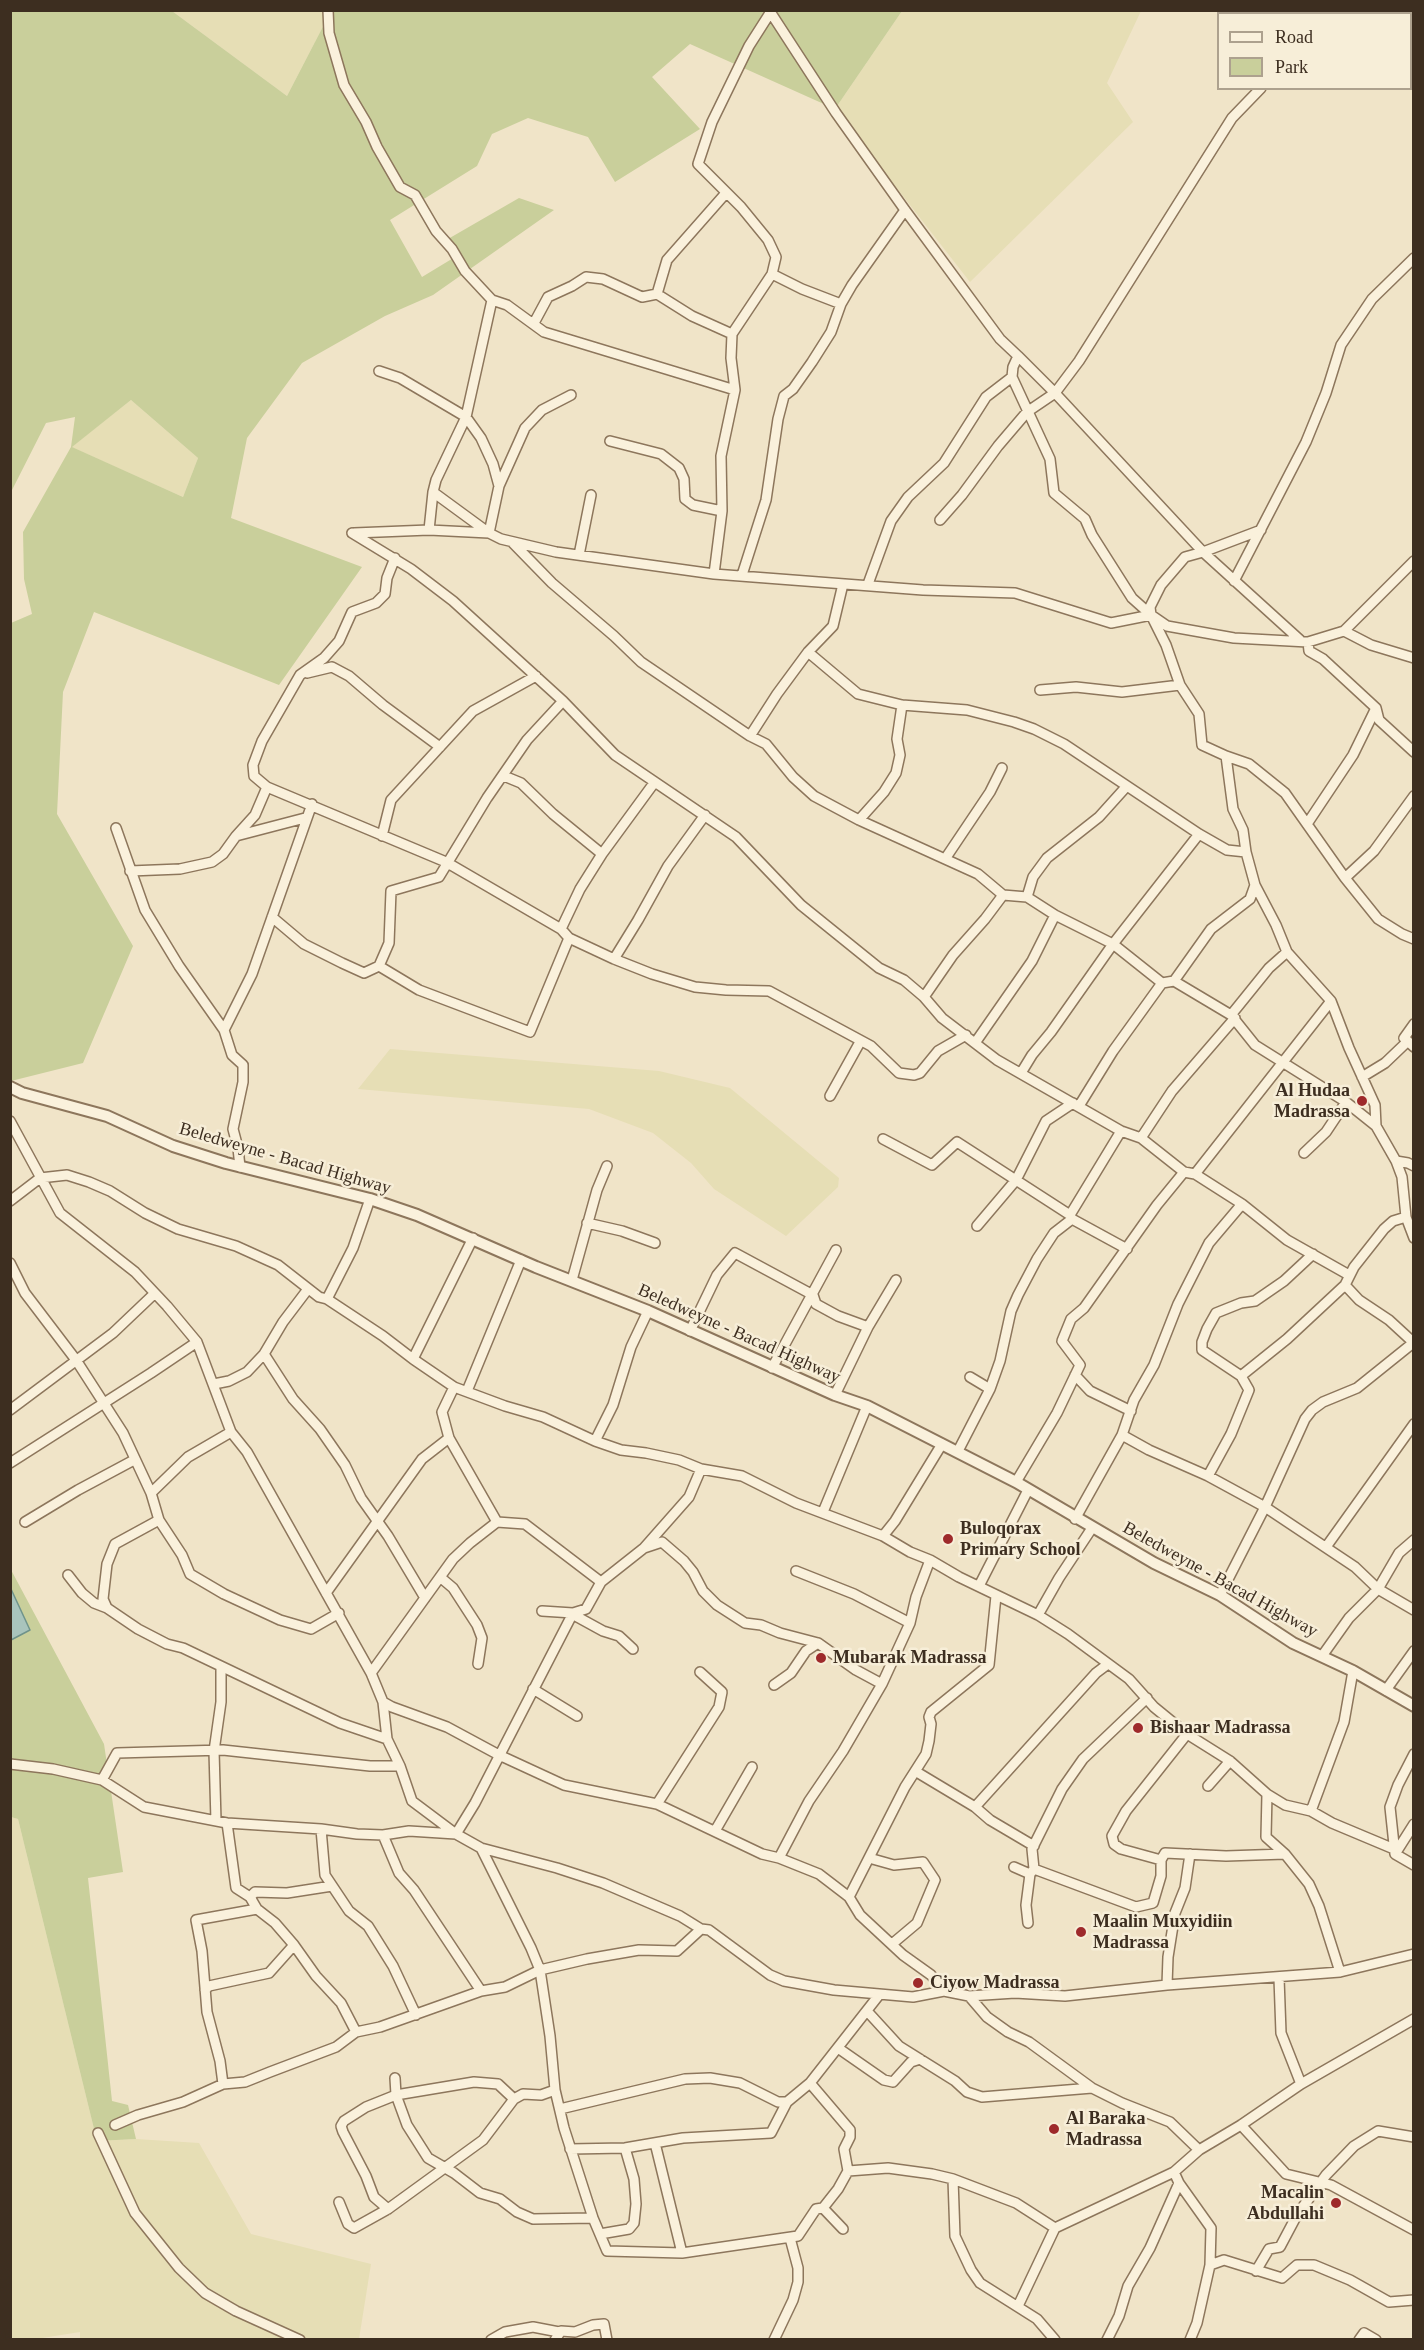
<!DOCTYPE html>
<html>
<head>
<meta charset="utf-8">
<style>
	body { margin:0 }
	#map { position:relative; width:1424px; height:2350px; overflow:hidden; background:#f0e4c8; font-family:"Times New Roman",serif }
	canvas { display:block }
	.frame { position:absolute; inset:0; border:12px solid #3d2e20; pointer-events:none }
	.legend { position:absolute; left:1217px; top:12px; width:195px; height:78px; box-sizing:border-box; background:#f7eed8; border:2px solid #ada18e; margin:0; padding:8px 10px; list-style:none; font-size:18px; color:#3d2e20 }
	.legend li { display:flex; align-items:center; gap:12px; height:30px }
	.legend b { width:30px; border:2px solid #ada18e }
</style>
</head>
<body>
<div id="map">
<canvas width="1424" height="2350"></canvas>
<div class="frame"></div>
<ul class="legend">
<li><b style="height:8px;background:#faf1dc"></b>Road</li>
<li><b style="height:16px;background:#c9cf9b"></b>Park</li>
</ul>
</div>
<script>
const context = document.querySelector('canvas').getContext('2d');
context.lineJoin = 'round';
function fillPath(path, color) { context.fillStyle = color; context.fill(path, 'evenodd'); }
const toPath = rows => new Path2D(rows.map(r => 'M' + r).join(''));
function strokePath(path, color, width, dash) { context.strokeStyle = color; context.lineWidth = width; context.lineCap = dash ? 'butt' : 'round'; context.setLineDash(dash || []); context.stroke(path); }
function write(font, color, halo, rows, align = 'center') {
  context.font = font + ' "Times New Roman",serif'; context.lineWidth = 5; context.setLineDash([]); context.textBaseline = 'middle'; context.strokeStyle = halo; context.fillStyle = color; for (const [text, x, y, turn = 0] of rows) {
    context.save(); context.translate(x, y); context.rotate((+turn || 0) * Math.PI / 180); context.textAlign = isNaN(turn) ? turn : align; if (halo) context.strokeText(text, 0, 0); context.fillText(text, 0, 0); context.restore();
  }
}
fillPath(toPath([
	[172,11,331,11,287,96],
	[902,11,1141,11,1107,83,1133,122,970,282,835,109],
	[131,400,198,458,183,497,71,447],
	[390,1049,659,1071,730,1088,839,1178,838,1187,786,1236,714,1189,691,1163,653,1133,589,1109,358,1089],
	[11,1817,18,1819,97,2141,136,2139,199,2143,251,2234,371,2264,359,2339,80,2340,80,2332,36,2339,11,2340]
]), '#e6deb5');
fillPath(toPath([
	[11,11,172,11,287,96,331,11,902,11,835,109,690,44,652,77,700,129,615,182,588,137,528,118,492,134,477,166,390,220,422,277,455,257,448,239,519,198,554,210,433,295,385,316,302,363,247,438,231,518,362,567,279,685,94,612,63,692,57,814,133,946,83,1063,11,1081,11,623,32,614,24,579,23,532,71,447,75,417,46,423,11,492],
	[131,400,198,458,183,497,72,447],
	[10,1568,104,1744,123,1872,88,1878,112,2101,128,2105,136,2139,97,2141,18,1819,11,1817,11,1640,30,1630,11,1589]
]), '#c9cf9b');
const water = toPath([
	[11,1589,30,1630,11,1640,10,1640,11,1589]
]);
fillPath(water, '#a9c4bc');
strokePath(water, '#6f938a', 1.5);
const minor = toPath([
	[328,10,329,33,344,85,366,122,377,147,400,187,415,195,436,231,452,249,465,271,492,300,507,305,544,332,735,390],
	[769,10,836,113,905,210,1000,339,1018,356,1013,367,1012,377,1050,459,1054,493,1085,519,1092,535,1132,598,1151,615,1166,645,1180,685,1199,714,1202,745,1226,756,1233,809,1243,830,1246,852,1255,885,1276,925,1287,952,1331,1001,1349,1048,1375,1105,1376,1126,1396,1161,1402,1177,1406,1217,1414,1238],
	[1387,10,1389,14],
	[770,13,749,46,712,122,698,164,741,207,768,240,776,257,772,274],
	[1346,14,1349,10],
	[1410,40,1414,44],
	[657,294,667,260,726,193],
	[534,323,548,297,572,286,586,277,603,279,642,297,657,294,692,316,732,334,772,274,802,289,841,304],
	[1018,356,1055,393,1203,552,1300,640],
	[379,371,400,378,466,417,436,480,433,492,429,530],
	[610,441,661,454,679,468,684,479,685,499,693,505,722,511],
	[499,486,525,428,542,410,571,395],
	[433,492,489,533,501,539,556,552,714,574,923,590,1015,593,1111,623,1151,615,1167,626,1234,638,1308,642,1344,631,1371,645,1414,658],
	[940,520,962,495,998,446,1027,412,1055,393,1079,361,1232,118,1261,88],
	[352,533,411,569,453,601,563,701,615,755,736,837,801,905,879,968,904,980,924,997,942,1018,997,1060,1121,1131,1141,1138,1184,1172,1195,1174,1242,1204,1287,1240,1349,1275],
	[354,533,429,530,489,533],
	[489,533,499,486,493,464,481,438,466,417,492,300],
	[513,543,552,583,614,636,641,662,750,736,766,744,793,777,814,796,859,820,978,874,1003,895,1027,897,1055,915,1113,944,1162,983,1174,981,1231,1015,1255,1045,1346,1102,1376,1126],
	[579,555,591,495],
	[714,574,722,511,721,456,735,390,731,358,732,334],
	[742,575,766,500,778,419,784,396,793,389,812,362,831,332,841,304,852,285,905,210],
	[1234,581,1306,442,1326,393,1341,345,1372,299,1414,258],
	[868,584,891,521,908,497,944,463,986,397,1012,377],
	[1151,615,1150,607,1161,585,1185,557,1203,552,1261,530],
	[1344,631,1414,561],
	[1308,642,1309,651,1323,659,1376,708,1379,720,1414,752],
	[808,652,858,694,902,705,967,710,1014,722,1034,729,1064,744,1199,834,1227,850,1246,852],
	[307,673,332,667,349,676,383,705,440,747],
	[1040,690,1076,687,1122,692,1180,685],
	[750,736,777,694,808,652,833,626,843,584],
	[1226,756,1249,764,1285,793,1345,878,1378,919,1402,934,1414,939],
	[504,776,521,783,553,814,602,854],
	[267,787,446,862,561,929,569,938,614,959,652,974,695,987,726,990,769,991,871,1046,899,1073,914,1075,920,1073,938,1051,966,1035],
	[859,820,884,792,896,773,900,755,897,739,902,705],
	[1307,824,1353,755,1376,708],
	[116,828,145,910,179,966,224,1030,232,1055,243,1065,243,1082,233,1129,238,1148,240,1167],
	[236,836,255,815,267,787,254,776,253,765,262,741,300,675,324,658,339,641,352,612,376,603,385,594,387,578,395,558],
	[382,836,391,800,473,711,536,676],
	[945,859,990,792,1002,768],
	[130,871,180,869,212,862,223,854,236,836,305,818],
	[1345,878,1374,851,1414,796],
	[1027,897,1033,877,1047,858,1099,817,1126,787],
	[272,917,304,944,342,963,364,973,379,966,419,990,530,1032,569,938],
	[561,929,580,889,602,854,654,783],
	[614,959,638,920,668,866,705,815],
	[379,966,389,943,391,891,439,877,487,798,527,740,563,701],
	[1174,981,1211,929,1250,899,1255,885],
	[924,997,953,955,985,919,1003,895],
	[1231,1015,1269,968,1287,952],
	[1414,1024,1404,1038,1414,1047],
	[224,1030,252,974,312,804],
	[975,1043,1032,961,1055,915],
	[1021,1073,1032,1055,1051,1032,1113,944,1199,834],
	[1362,1077,1385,1063,1408,1041],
	[830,1096,860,1042],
	[1079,1106,1113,1051,1162,983],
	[10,1121,60,1213,135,1272,167,1306,197,1342,231,1432,247,1452,371,1673,383,1702,387,1739,400,1766,412,1801,456,1834,481,1848,557,1868,603,1883,680,1916,701,1929,709,1930,770,1975,784,1981,834,1990,913,1997,944,1991,969,1996,1015,1993,1065,1996,1167,1985,1340,1972,1414,1954],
	[1141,1138,1172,1091,1235,1018],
	[883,1139,932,1165,957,1142,1070,1215,1072,1219,1127,1249],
	[1304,1153,1326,1132,1346,1102],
	[1396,1161,1408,1163,1414,1166],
	[1195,1174,1331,1001],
	[10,1201,40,1178,67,1175,89,1182,110,1191,145,1213,178,1229,236,1246,278,1265,319,1297,327,1299,383,1336,413,1359,454,1387,505,1406,543,1417,595,1441,621,1450,646,1453,679,1460,701,1469,742,1476,796,1503,883,1536,910,1552,930,1560,959,1577,1038,1615,1068,1634,1129,1679,1154,1707,1187,1734,1230,1761,1267,1794,1285,1805,1311,1811,1332,1823,1394,1849],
	[1070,1215,1121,1131],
	[587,1223,622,1231,655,1243],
	[977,1226,1016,1180,1046,1121,1073,1103],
	[10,1263,25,1293,76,1360,123,1433,151,1493,159,1520,182,1555,190,1574,224,1594,280,1620,311,1629,339,1613],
	[572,1280,597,1190,607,1166],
	[1345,1285,1359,1300,1389,1320,1414,1343],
	[327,1299,353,1248,370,1199],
	[690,1331,717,1275,735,1253,813,1295,816,1304,838,1316,868,1327,896,1280],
	[264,1354,293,1399,320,1429,345,1465,361,1498,388,1536,425,1598],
	[413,1359,473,1238],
	[772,1368,836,1250],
	[1075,1375,1090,1391,1131,1411],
	[1241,1376,1287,1339,1345,1285,1354,1267,1384,1229,1393,1221,1406,1217],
	[970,1377,990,1389],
	[214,1384,229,1381,247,1372,264,1354,283,1322,308,1289],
	[454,1387,442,1412,449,1438,497,1522],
	[467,1391,521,1260],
	[835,1395,868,1327],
	[10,1410,113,1333,154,1294],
	[1122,1435,1149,1450,1208,1476,1265,1507,1355,1567,1378,1589,1414,1610],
	[595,1441,613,1405,631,1347,648,1311],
	[958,1451,990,1389,1000,1361,1011,1311,1018,1295,1037,1259,1054,1233,1072,1219],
	[10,1463,151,1373,197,1342],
	[1208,1476,1231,1434,1249,1390,1241,1376,1202,1350,1202,1342,1207,1329,1216,1313,1241,1303,1255,1301,1284,1281,1313,1254],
	[1016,1482,1057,1413,1080,1365,1062,1341,1071,1319,1084,1308,1157,1205,1184,1172],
	[151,1493,188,1457,231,1432],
	[823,1512,867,1406],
	[1075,1519,1122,1435,1134,1400,1154,1365,1178,1304,1209,1243,1242,1204],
	[159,1520,115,1544,107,1564,103,1599,107,1608,138,1629,167,1644,183,1648,340,1723,387,1739],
	[25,1522,78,1490,134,1460],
	[883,1536,895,1521,942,1444],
	[1326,1547,1414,1424],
	[644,1548,662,1542,684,1561,693,1572,703,1591,717,1605,745,1623,761,1625,780,1633,818,1643,856,1670,882,1684],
	[796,1571,854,1594,910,1623],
	[68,1575,82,1593,94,1603,107,1608],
	[440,1577,453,1588,477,1625,482,1638,478,1664],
	[979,1586,1028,1490],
	[326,1593,422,1459,449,1438],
	[1220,1595,1265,1507,1305,1419,1312,1410,1323,1402,1357,1388,1413,1343],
	[542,1611,573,1613],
	[572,1614,603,1631,619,1636,633,1649],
	[1038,1615,1059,1578,1092,1528],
	[1322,1656,1349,1618,1378,1589,1399,1553,1414,1540],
	[371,1673,453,1559,470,1543,497,1522,525,1524,601,1582],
	[774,1685,791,1673,806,1651,818,1643],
	[533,1689,577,1716],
	[1386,1690,1414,1651],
	[383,1702,392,1707,447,1727,499,1755,564,1785,657,1804,762,1854,779,1858,819,1874,849,1897,860,1915,903,1955,931,1975,944,1991],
	[1414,1754,1398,1785,1390,1807,1395,1854,1414,1865],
	[10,1764,53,1769,102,1780,144,1807,227,1823,321,1829,357,1834,383,1835,409,1831,456,1834],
	[915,1771,975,1807,990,1820,1034,1846],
	[102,1780,117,1753,223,1750,370,1766,400,1766],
	[1208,1786,1230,1761],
	[1267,1794,1266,1837,1285,1854,1309,1884,1319,1906,1340,1972],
	[657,1804,719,1707,722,1692,700,1672],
	[975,1807,1096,1673,1108,1664],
	[1311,1811,1344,1722,1353,1671],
	[216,1821,214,1751,221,1702,221,1667],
	[227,1823,236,1888,250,1897,257,1909,275,1923,294,1945,316,1976,341,2003,356,2032],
	[321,1829,325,1875,349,1911,368,1926,393,1966,416,2015],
	[715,1831,752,1767],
	[456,1834,475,1803,573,1613,586,1609,601,1582,644,1548,689,1497,701,1469],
	[383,1835,399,1873,414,1890,481,1991],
	[481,1848,531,1948,540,1970,550,2036,555,2090,564,2128,593,2218,607,2251,682,2253,798,2236,816,2209,823,2208,838,2189,848,2171,844,2149,850,2137,850,2130,810,2083],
	[1395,1854,1414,1824],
	[779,1858,809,1801,843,1751,882,1684,910,1623,916,1597,930,1560],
	[869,1858,894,1865,923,1862,935,1880,917,1923,892,1944],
	[1161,1860,1121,1849,1114,1844,1112,1836,1126,1811,1187,1734],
	[1014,1867,1030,1874],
	[1034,1869,1136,1907,1153,1903,1161,1876,1161,1860,1165,1853,1226,1856,1285,1854],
	[250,1897,255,1892,287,1893,332,1886],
	[849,1897,905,1787,926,1754,929,1741,931,1724,929,1717,931,1712,989,1665,996,1596],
	[1028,1923,1026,1905,1030,1874,1034,1869,1032,1849,1062,1789,1083,1759,1147,1698],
	[1279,1978,1281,2033,1301,2084],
	[1167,1985,1168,1957,1175,1913,1185,1888,1190,1854],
	[205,1990,209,1986,269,1973,294,1945],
	[969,1996,987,2017,1008,2032,1029,2042,1092,2088,1122,2103,1170,2122,1199,2150],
	[867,2011,899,2046,955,2081,967,2092,982,2097,1092,2088],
	[838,2048,884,2080,893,2082,911,2062,920,2059],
	[395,2078,396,2095,407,2125,428,2158,454,2173,480,2193,500,2199,517,2212,533,2219,593,2218],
	[223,2084,220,2061,207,2012,202,1951,196,1920,257,1909],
	[560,2109,685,2079,710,2078,740,2083,778,2102,787,2102],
	[115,2125,138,2115,183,2102,223,2084,245,2082,270,2072,336,2047,356,2032,380,2027,481,1991,505,1987,540,1970,587,1959,639,1950,677,1951,701,1929],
	[1241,2125,1286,2174,1331,2185,1414,2230],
	[98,2133,135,2213,179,2268,205,2293,236,2311,300,2340],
	[655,2143,682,2253],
	[570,2149,625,2148,683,2138,771,2133,787,2102,810,2083,879,1995],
	[848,2171,888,2168,932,2174,953,2179,1016,2203,1055,2228],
	[1174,2172,1179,2183,1211,2228,1210,2265,1197,2323,1190,2340],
	[953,2179,955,2236,971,2270,980,2283,1037,2319,1055,2340],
	[339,2202,348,2224,354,2228,388,2209,483,2140,514,2099,523,2094,541,2095,555,2090],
	[823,2208,843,2229],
	[388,2209,374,2197,366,2176,343,2132,341,2126,344,2121,366,2107,396,2095,474,2082,498,2084,514,2099],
	[600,2234,629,2229,634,2223,636,2204,634,2179,625,2148],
	[1210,2265,1224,2260,1282,2278,1297,2265,1314,2265,1350,2280,1389,2302,1414,2300],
	[1256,2271,1269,2249,1280,2247,1297,2215,1326,2175,1354,2146,1378,2131,1414,2137],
	[1018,2306,1055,2228,1174,2172,1199,2150,1241,2125,1301,2084,1414,2019],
	[491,2340,505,2332,533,2327,559,2332],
	[555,2340,561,2331,575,2332,593,2325,604,2324,607,2340],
	[774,2340,793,2300,798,2282,798,2268,790,2238],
	[1107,2340,1119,2316,1128,2286,1150,2248,1179,2183],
	[1359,2340,1364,2333,1376,2340]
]);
const tertiary = toPath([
	[10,1087,22,1093,107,1116,173,1146,226,1163,370,1199,417,1215,536,1267,648,1311,835,1395,867,1406,1016,1482,1154,1563,1220,1595,1293,1643,1353,1671,1414,1706]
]);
strokePath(minor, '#8d765c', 12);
strokePath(tertiary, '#8d765c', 14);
strokePath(minor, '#faf1dc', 9);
strokePath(tertiary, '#faf1dc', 10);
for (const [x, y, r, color] of [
	[1362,1101,6,"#9e2a2b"],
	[948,1539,6,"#9e2a2b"],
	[821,1658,6,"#9e2a2b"],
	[1138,1728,6,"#9e2a2b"],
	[1081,1932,6,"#9e2a2b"],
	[918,1983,6,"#9e2a2b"],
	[1054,2129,6,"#9e2a2b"],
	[1336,2203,6,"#9e2a2b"]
]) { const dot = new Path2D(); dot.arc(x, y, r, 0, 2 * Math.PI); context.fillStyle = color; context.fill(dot); strokePath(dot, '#f7eed8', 2); }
write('bold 18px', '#3d2e20', '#f7eed8', [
	["Al Hudaa",1350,1091,"right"],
	["Madrassa",1350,1112,"right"],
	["Buloqorax",960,1529],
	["Primary School",960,1550],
	["Mubarak Madrassa",833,1658],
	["Bishaar Madrassa",1150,1728],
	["Maalin Muxyidiin",1093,1922],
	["Madrassa",1093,1943],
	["Ciyow Madrassa",930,1983],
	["Al Baraka",1066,2119],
	["Madrassa",1066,2140],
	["Macalin",1324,2193,"right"],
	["Abdullahi",1324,2214,"right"]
], 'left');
write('18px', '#3d2e20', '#f7eed8', [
	["Beledweyne - Bacad Highway",285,1159,16],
	["Beledweyne - Bacad Highway",739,1334,24],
	["Beledweyne - Bacad Highway",1220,1580,29]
]);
</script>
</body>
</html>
